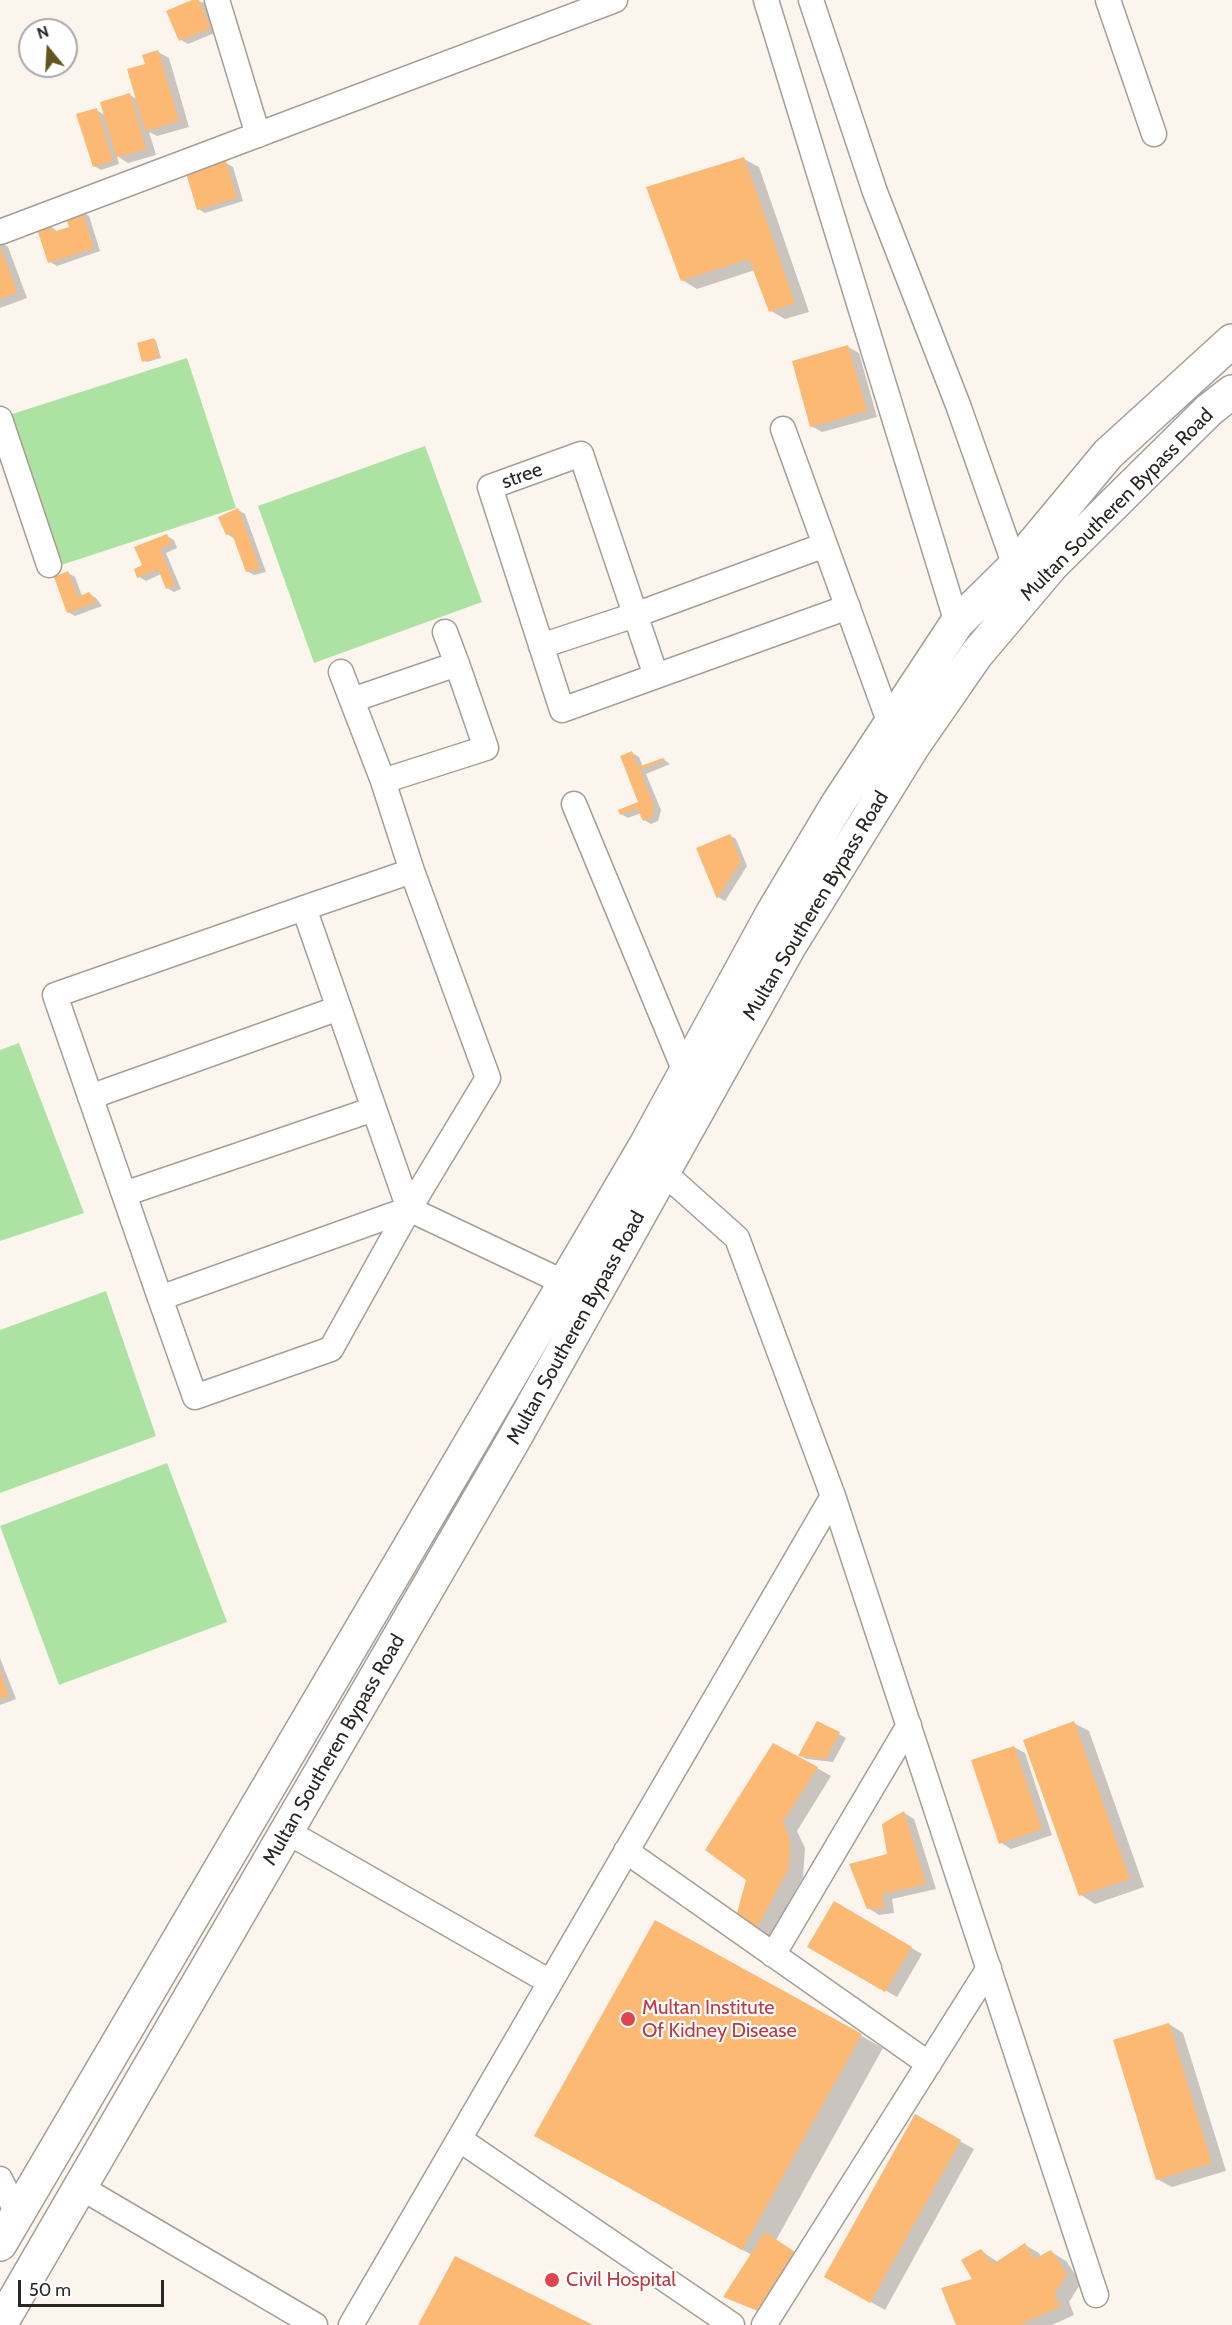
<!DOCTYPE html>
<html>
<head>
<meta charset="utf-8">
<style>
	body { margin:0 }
	#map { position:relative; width:1232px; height:2325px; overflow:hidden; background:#fcf5ee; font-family:Cabin,sans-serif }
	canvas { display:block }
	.north { position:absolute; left:18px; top:18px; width:60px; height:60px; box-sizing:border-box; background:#fff; border:2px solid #a9a9a7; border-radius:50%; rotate:342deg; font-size:16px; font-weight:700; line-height:24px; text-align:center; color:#292724 }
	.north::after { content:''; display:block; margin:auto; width:21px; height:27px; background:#625521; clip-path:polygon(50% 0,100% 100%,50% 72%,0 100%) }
	.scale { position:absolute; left:18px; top:2280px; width:146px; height:27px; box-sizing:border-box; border:3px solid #292724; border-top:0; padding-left:8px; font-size:18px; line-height:21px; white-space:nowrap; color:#292724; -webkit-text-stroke:4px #fff; paint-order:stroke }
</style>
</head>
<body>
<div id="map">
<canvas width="1232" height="2325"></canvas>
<div class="north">N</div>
<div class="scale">50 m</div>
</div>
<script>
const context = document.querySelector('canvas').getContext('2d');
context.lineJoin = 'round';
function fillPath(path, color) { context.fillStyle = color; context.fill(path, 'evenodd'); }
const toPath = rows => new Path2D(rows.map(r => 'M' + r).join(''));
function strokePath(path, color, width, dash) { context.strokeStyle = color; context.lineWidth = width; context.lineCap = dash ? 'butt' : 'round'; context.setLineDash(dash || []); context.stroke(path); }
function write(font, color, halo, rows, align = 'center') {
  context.font = font + ' Cabin,sans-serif'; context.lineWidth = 4.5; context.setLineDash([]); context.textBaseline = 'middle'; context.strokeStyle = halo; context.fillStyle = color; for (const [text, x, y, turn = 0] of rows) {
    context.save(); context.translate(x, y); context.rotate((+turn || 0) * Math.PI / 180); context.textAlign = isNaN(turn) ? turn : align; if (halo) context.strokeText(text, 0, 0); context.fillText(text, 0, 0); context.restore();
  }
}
fillPath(toPath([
	[187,358,236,508,55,567,6,416],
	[425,446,482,602,314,663,258,506],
	[19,1043,84,1213,0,1241,0,1050],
	[106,1291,156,1436,0,1493,0,1330],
	[167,1463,227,1622,59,1685,0,1526]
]), '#ade3a2');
fillPath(toPath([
	[195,0,205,3,217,32,188,44,181,40,168,12],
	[158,52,169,58,189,127,157,136,149,132,156,155,128,163,117,156,119,164,101,170,94,166,96,110,105,115,130,95,137,99,147,65],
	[744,159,759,167,809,312,785,319,771,311,755,270,697,289,682,280],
	[226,163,233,167,243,201,205,213,198,209],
	[82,212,89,216,100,251,57,266,50,262,50,226,58,232,71,228],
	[0,242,8,247,27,298,0,308],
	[154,339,156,341,161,358,147,362,144,361],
	[848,347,859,353,877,417,822,432,811,426],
	[238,510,245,514,266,572,254,575,247,571,235,539,227,534],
	[167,536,174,540,177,548,166,553,181,589,174,592,167,588,161,574,146,581,139,577],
	[68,573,75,577,82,596,89,594,96,598,102,606,75,616,68,612],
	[632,753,639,757,643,767,663,759,670,764,646,774,661,810,658,821,651,824,644,820,641,813,628,818,621,814,640,803],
	[729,835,736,839,747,866,725,901,718,897,698,849],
	[0,1658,16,1699,0,1705],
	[1074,1723,1089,1731,1144,1887,1095,1904,1081,1895],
	[839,1734,846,1738,833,1762,807,1759,800,1756],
	[1014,1747,1025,1753,1052,1835,1011,1849,1000,1842],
	[817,1768,831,1776,797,1831,805,1848,803,1877,766,1946,752,1938,748,1880,707,1850],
	[904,1813,914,1819,936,1889,892,1899,894,1913,879,1915,868,1908],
	[834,1903,922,1954,897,1997,809,1946],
	[655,1922,883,2048,776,2240,772,2317,725,2297,752,2255,558,2148],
	[1169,2024,1183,2033,1226,2171,1172,2187,1157,2179],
	[915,2116,974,2149,885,2310,826,2277],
	[1025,2245,1039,2253,1041,2257,1051,2252,1066,2261,1081,2283,1069,2302,1074,2315,1052,2325,958,2325,975,2280,981,2251,998,2262]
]), '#0003');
fillPath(toPath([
	[192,0,199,0,211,28,179,41,166,11],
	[158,50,179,121,145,131,127,69,145,64,142,55],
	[130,93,146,149,116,157,100,102],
	[97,108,113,161,93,167,76,114],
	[744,157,795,303,769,312,749,259,681,281,646,187],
	[226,161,237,198,197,210,186,173],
	[82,211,94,248,48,263,37,229,50,224,53,232,69,227,65,216],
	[0,247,17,292,0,299],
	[154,338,159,357,142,362,137,343],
	[848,345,867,411,810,427,792,361],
	[238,508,260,568,246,572,232,534,226,535,218,517],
	[167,534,171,544,160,549,175,585,166,589,158,569,137,578,134,569,142,565,134,547],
	[68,571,78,597,89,592,97,602,67,613,54,577],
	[632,751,638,767,663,758,665,760,640,770,654,805,652,817,643,821,637,808,620,815,618,810,638,802,620,756],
	[730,834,741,861,717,899,696,848],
	[0,1671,9,1696,0,1699],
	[817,1721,840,1732,826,1759,798,1756],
	[1074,1721,1130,1879,1079,1896,1023,1740],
	[773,1743,818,1767,783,1822,790,1839,789,1868,751,1939,736,1917,746,1880,705,1850],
	[1014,1746,1042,1829,999,1844,971,1760],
	[904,1811,926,1884,882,1894,884,1908,867,1909,849,1864,887,1854,882,1824],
	[834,1901,912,1947,885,1992,807,1947],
	[655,1920,862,2034,742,2250,534,2136],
	[1169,2023,1212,2163,1156,2180,1113,2040],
	[915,2114,961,2140,870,2303,824,2277],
	[765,2232,798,2254,761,2312,723,2297],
	[1025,2243,1034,2259,1051,2250,1067,2274,1055,2293,1060,2307,1023,2323,1024,2325,956,2325,941,2288,972,2279,961,2260,981,2249,993,2264],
	[455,2256,593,2325,418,2325]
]), '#fcb974');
const minor = toPath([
	[217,0,258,135],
	[766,0,957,623],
	[811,0,875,192,958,405,1015,566],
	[1108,0,1154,134],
	[0,232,615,0],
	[0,419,49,565],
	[783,429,890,724],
	[445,632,457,664],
	[541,646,635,615,825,545],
	[341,672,383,781,412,871],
	[656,676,581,454,490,487,562,710,848,607],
	[352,700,457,664,486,748,383,781],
	[574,804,686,1074],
	[304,908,55,995,160,1298,409,1209],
	[90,1097,339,1008],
	[663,1172,737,1238,833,1496,1096,2295],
	[124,1194,374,1109],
	[160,1298,195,1397,331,1349,409,1209,304,908,412,871,488,1078,409,1209,565,1283],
	[286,1831,550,1982],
	[626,1851,929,2064],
	[773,1955,909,1725],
	[459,2139,732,2325],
	[0,2179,17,2213],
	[80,2187,315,2325],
	[351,2325,833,1496],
	[764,2325,989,1968]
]);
const highway = toPath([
	[0,2244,647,1143,772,914,837,805,957,623,1015,566,1108,454,1232,341],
	[0,2325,513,1441,790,945,913,746,976,655,1052,565,1209,410,1232,392]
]);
strokePath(minor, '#a49e98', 27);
strokePath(highway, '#a49e98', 36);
strokePath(minor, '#fff', 24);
strokePath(highway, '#fff', 33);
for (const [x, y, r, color] of [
	[628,2019,8,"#e0444e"],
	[552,2280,8,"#e0444e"]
]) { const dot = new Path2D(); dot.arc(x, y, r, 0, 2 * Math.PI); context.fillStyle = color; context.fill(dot); strokePath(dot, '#fff', 2); }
write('20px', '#292724', '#fff', [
	["stree",522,476,-20],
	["Multan Southeren Bypass Road",1117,505,-45],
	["Multan Southeren Bypass Road",816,906,-59],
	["Multan Southeren Bypass Road",576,1328,-61],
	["Multan Southeren Bypass Road",334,1750,-60]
]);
write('20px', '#be3a42', '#fff', [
	["Multan Institute",642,2008],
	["Of Kidney Disease",642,2031],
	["Civil Hospital",566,2280]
], 'left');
</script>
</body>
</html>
